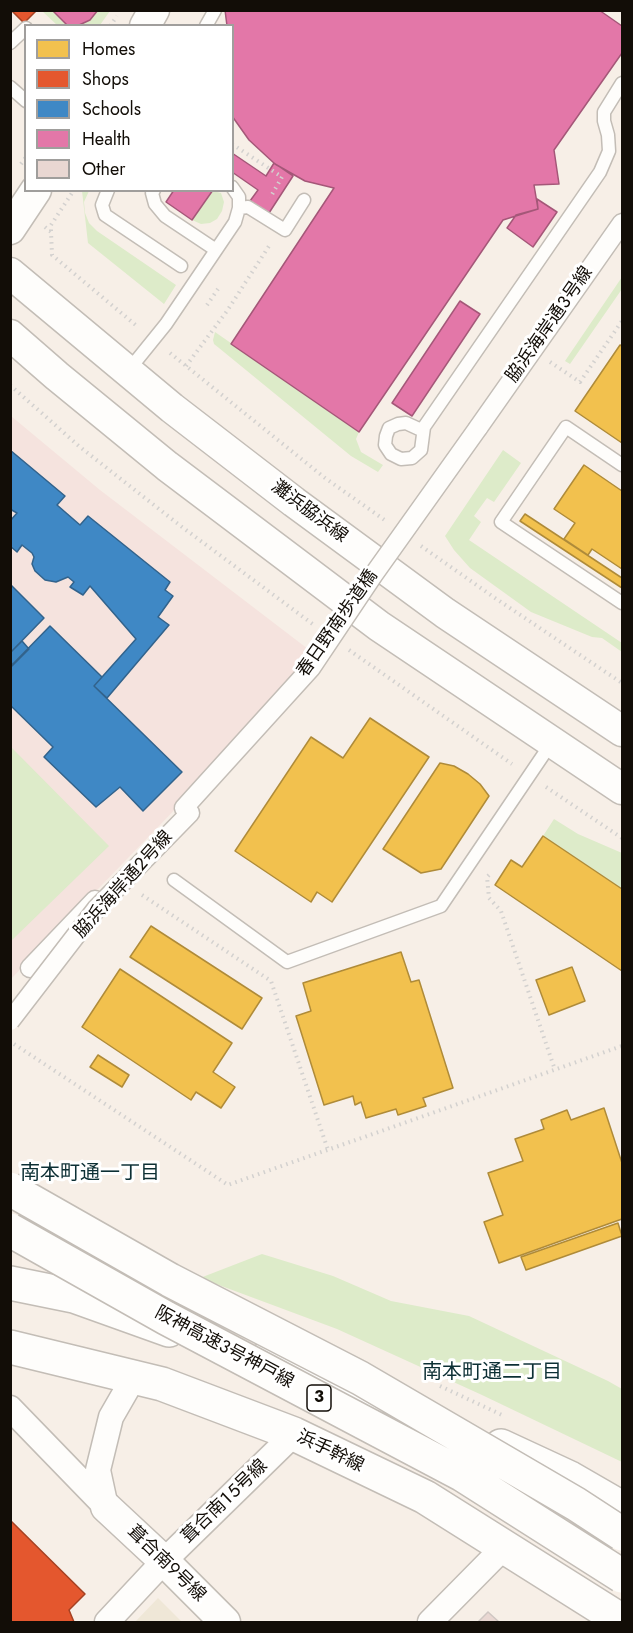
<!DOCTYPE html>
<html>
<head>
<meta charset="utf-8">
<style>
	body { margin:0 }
	#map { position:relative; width:633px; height:1633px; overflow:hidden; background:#f7efe7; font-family:Jost,sans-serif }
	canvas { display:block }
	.frame { position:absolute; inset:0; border:12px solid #120d07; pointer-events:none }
	.legend { position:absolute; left:24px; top:24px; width:210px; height:168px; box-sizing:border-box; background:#fff; border:2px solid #a09e9c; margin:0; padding:8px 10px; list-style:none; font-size:18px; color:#120d07 }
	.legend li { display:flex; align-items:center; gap:12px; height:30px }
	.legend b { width:30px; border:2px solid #a09e9c }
</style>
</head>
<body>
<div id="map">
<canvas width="633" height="1633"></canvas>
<div class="frame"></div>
<ul class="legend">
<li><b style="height:16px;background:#f2c14e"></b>Homes</li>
<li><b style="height:16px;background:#e4572e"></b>Shops</li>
<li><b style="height:16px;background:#3f88c5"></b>Schools</li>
<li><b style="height:16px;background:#e377a8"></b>Health</li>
<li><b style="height:16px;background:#e9d7d2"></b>Other</li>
</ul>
</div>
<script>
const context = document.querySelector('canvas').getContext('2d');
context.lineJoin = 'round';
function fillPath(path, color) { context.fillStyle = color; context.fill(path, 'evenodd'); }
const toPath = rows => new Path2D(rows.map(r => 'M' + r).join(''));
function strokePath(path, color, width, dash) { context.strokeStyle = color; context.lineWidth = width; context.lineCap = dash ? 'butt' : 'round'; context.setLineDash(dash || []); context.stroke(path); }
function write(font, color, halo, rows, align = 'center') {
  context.font = font + ' Jost,"Noto Sans JP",sans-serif'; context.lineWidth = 6; context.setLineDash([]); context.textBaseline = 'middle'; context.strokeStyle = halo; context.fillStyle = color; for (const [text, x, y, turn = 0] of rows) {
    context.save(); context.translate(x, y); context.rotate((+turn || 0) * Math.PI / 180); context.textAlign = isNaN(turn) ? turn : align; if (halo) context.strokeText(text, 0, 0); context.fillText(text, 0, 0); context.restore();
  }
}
fillPath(toPath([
	[158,1598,182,1622,135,1622]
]), '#efe7d7');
fillPath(toPath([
	[11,416,100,490,308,649,305,660,186,798,11,979]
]), '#f5e3de');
fillPath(toPath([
	[42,11,52,11,66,25,70,25,57,25],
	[98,11,110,11,100,25,77,26,90,20],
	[82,191,89,191,84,202,85,213,89,223,97,231,176,285,164,304,88,243],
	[213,191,221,193,224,202,222,211,217,219,210,223,201,224,192,220],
	[622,277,622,289,570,364,565,361],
	[215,332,359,432,356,439,361,452,383,465,378,472,351,456,219,348,214,344,213,340],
	[503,450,521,463,494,502,487,498,474,516,481,522,469,540,622,643,622,652,602,638,592,637,531,612,470,568,454,550,445,536],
	[11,747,109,846,11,941],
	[554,819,578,834,622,853,622,889,543,836],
	[262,1254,333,1276,391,1301,469,1316,608,1381,622,1389,622,1462,482,1395,337,1329,200,1278]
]), '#ddebc9');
const homes = toPath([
	[620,345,622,346,622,443,575,411,620,345],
	[584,465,622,491,622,569,592,549,588,555,564,539,575,523,554,509,584,465],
	[525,514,622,578,622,588,520,521,525,514],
	[370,718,429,757,332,902,317,892,311,902,235,851,311,737,343,758,370,718],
	[440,763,454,766,468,774,480,784,489,796,441,869,421,873,383,849,440,763],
	[543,836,622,889,622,971,495,885,511,860,522,867,543,836],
	[151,926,262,998,242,1029,130,957,151,926],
	[401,952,411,982,419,980,453,1088,423,1098,426,1106,398,1115,396,1109,366,1118,361,1102,355,1105,353,1096,324,1105,296,1016,311,1011,303,983,401,952],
	[572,967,585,1001,549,1015,536,980,572,967],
	[120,969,232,1043,213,1072,235,1087,221,1108,196,1092,191,1100,82,1027,120,969],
	[98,1055,129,1075,122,1087,90,1067,98,1055],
	[604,1108,622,1163,622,1219,499,1263,484,1222,503,1215,488,1173,523,1161,515,1139,544,1129,541,1120,567,1110,571,1120,604,1108],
	[618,1223,622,1236,526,1270,521,1257,618,1223]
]);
fillPath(homes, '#f2c14e');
strokePath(homes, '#af8b39', 1.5);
const shops = toPath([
	[11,10,37,10,24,23,11,10],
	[10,1520,85,1594,69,1610,74,1622,10,1622,10,1520]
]);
fillPath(shops, '#e4572e');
strokePath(shops, '#a54122', 1.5);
const schools = toPath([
	[10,450,65,496,57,505,80,525,88,516,170,582,165,590,173,596,158,617,169,625,107,698,94,686,136,639,90,586,83,595,70,587,74,582,68,577,56,582,45,580,35,571,32,564,34,557,32,553,22,545,17,552,10,546,10,521,17,513,10,509,10,450],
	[10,584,44,618,10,653,10,584],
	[50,626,102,677,94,686,182,772,143,811,120,787,96,807,44,757,53,747,10,705,10,667,50,626],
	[22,641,29,649,12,666,10,653,22,641]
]);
fillPath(schools, '#3f88c5');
strokePath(schools, '#32638c', 1.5);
const health = toPath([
	[52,10,98,10,90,20,77,26,67,25,52,10],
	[225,10,599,10,622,26,622,53,554,150,559,184,534,185,538,209,503,220,359,432,231,344,334,188,305,181,275,164,249,140,232,116,232,26,227,26,225,10],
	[232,153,266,176,274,163,293,176,269,213,250,201,258,190,232,172,232,153],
	[174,190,213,190,192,220,166,202,174,190],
	[537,199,557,212,533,247,507,228,516,215,538,209,537,199],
	[460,301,480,314,412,416,392,403,460,301]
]);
fillPath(health, '#e377a8');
strokePath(health, '#a45778', 1.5);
const building = toPath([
	[488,1612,499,1622,478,1622,488,1612]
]);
fillPath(building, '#e9d7d2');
strokePath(building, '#cfc6c2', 1.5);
const service = toPath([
	[206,26,215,10],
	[10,43,26,28],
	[10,87,26,101],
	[108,190,102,205,105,215,181,266],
	[154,190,152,193,155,204,165,216,216,250],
	[239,208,248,207,285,230,304,200],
	[128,371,166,324,235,222,239,208,239,197,232,187],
	[424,427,419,429,406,423,398,424,389,428,386,436,385,445,391,454,401,459,412,458,421,450,424,427,600,172,609,151,608,135,604,121,604,112,622,83],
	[622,465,566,427,501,522,622,603],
	[174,880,287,962,441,906,552,742]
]);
const pedestrian = toPath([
	[478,428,622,223],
	[30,968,95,900]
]);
const minor = toPath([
	[10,1408,106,1507],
	[106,1507,98,1470,111,1417,134,1377],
	[107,1622,164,1561,294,1434],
	[430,1622,504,1547]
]);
const tertiary = toPath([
	[145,26,154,10],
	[10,229,36,190],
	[10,273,172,408,294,502,445,613,622,731],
	[10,335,57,376,167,466,379,626,622,789],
	[106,1507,164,1561,225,1622]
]);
const primary = toPath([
	[10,1283,74,1296,169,1330],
	[10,1347,162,1384,294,1434,425,1497,622,1621],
	[264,1360,375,1397],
	[501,1446,570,1478,622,1508]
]);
strokePath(service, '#c3bdb6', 15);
strokePath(pedestrian, '#c3bdb6', 21);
strokePath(minor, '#c3bdb6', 27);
strokePath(tertiary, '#c3bdb6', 33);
strokePath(primary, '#c3bdb6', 36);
strokePath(toPath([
	[110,26,117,16],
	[232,144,282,177,270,198],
	[21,164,26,157],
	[45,227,51,232,52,255,138,327],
	[51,231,51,225,74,190],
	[207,305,218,289],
	[170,353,325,478,386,521],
	[550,362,580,382,622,321],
	[186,366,227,311,271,243],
	[10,385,80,447,182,527,314,625],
	[421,546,495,598,622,683],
	[349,650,512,764],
	[546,787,622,838],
	[489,875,487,877,489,898,501,911,555,1070],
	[142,895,271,981,328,1150],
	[14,1044,228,1185,622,1046],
	[440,1386,502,1415]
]), '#d3d1cf', 4, [1.5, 4.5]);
strokePath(service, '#fefdfb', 12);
strokePath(pedestrian, '#fefdfb', 18);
strokePath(minor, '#fefdfb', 24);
strokePath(tertiary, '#fefdfb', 30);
strokePath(primary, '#fefdfb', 33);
const pedestrianBridge = toPath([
	[10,1021,97,908,190,813,184,808,311,668,374,574,478,428]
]);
const motorwayBridge = toPath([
	[10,1189,170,1280,360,1378,576,1504,622,1534],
	[10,1230,166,1318,463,1475,622,1576]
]);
strokePath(pedestrianBridge, '#c3bdb6', 21, []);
strokePath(motorwayBridge, '#c3bdb6', 36, []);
strokePath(pedestrianBridge, '#fefdfb', 18);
strokePath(motorwayBridge, '#fefdfb', 33);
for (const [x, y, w] of [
	[319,1398,24]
]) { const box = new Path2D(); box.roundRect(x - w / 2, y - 13, w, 26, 4.5); context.fillStyle = '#fff'; context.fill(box); strokePath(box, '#120d07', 1.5); }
write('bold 16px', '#120d07', null, [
	["3",319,1398]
]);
write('18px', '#120d07', '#fff', [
	["脇浜海岸通３号線",550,325,-55],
	["灘浜脇浜線",309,512,37],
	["春日野南歩道橋",338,624,-55],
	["脇浜海岸通２号線",124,885,-48],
	["阪神高速3号神戸線",224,1348,28],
	["浜手幹線",330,1452,26],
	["葺合南１５号線",225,1502,-44],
	["葺合南９号線",166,1564,44]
]);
write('20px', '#0c2f34', '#fff', [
	["南本町通一丁目",90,1174],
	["南本町通二丁目",492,1373]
]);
</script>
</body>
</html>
